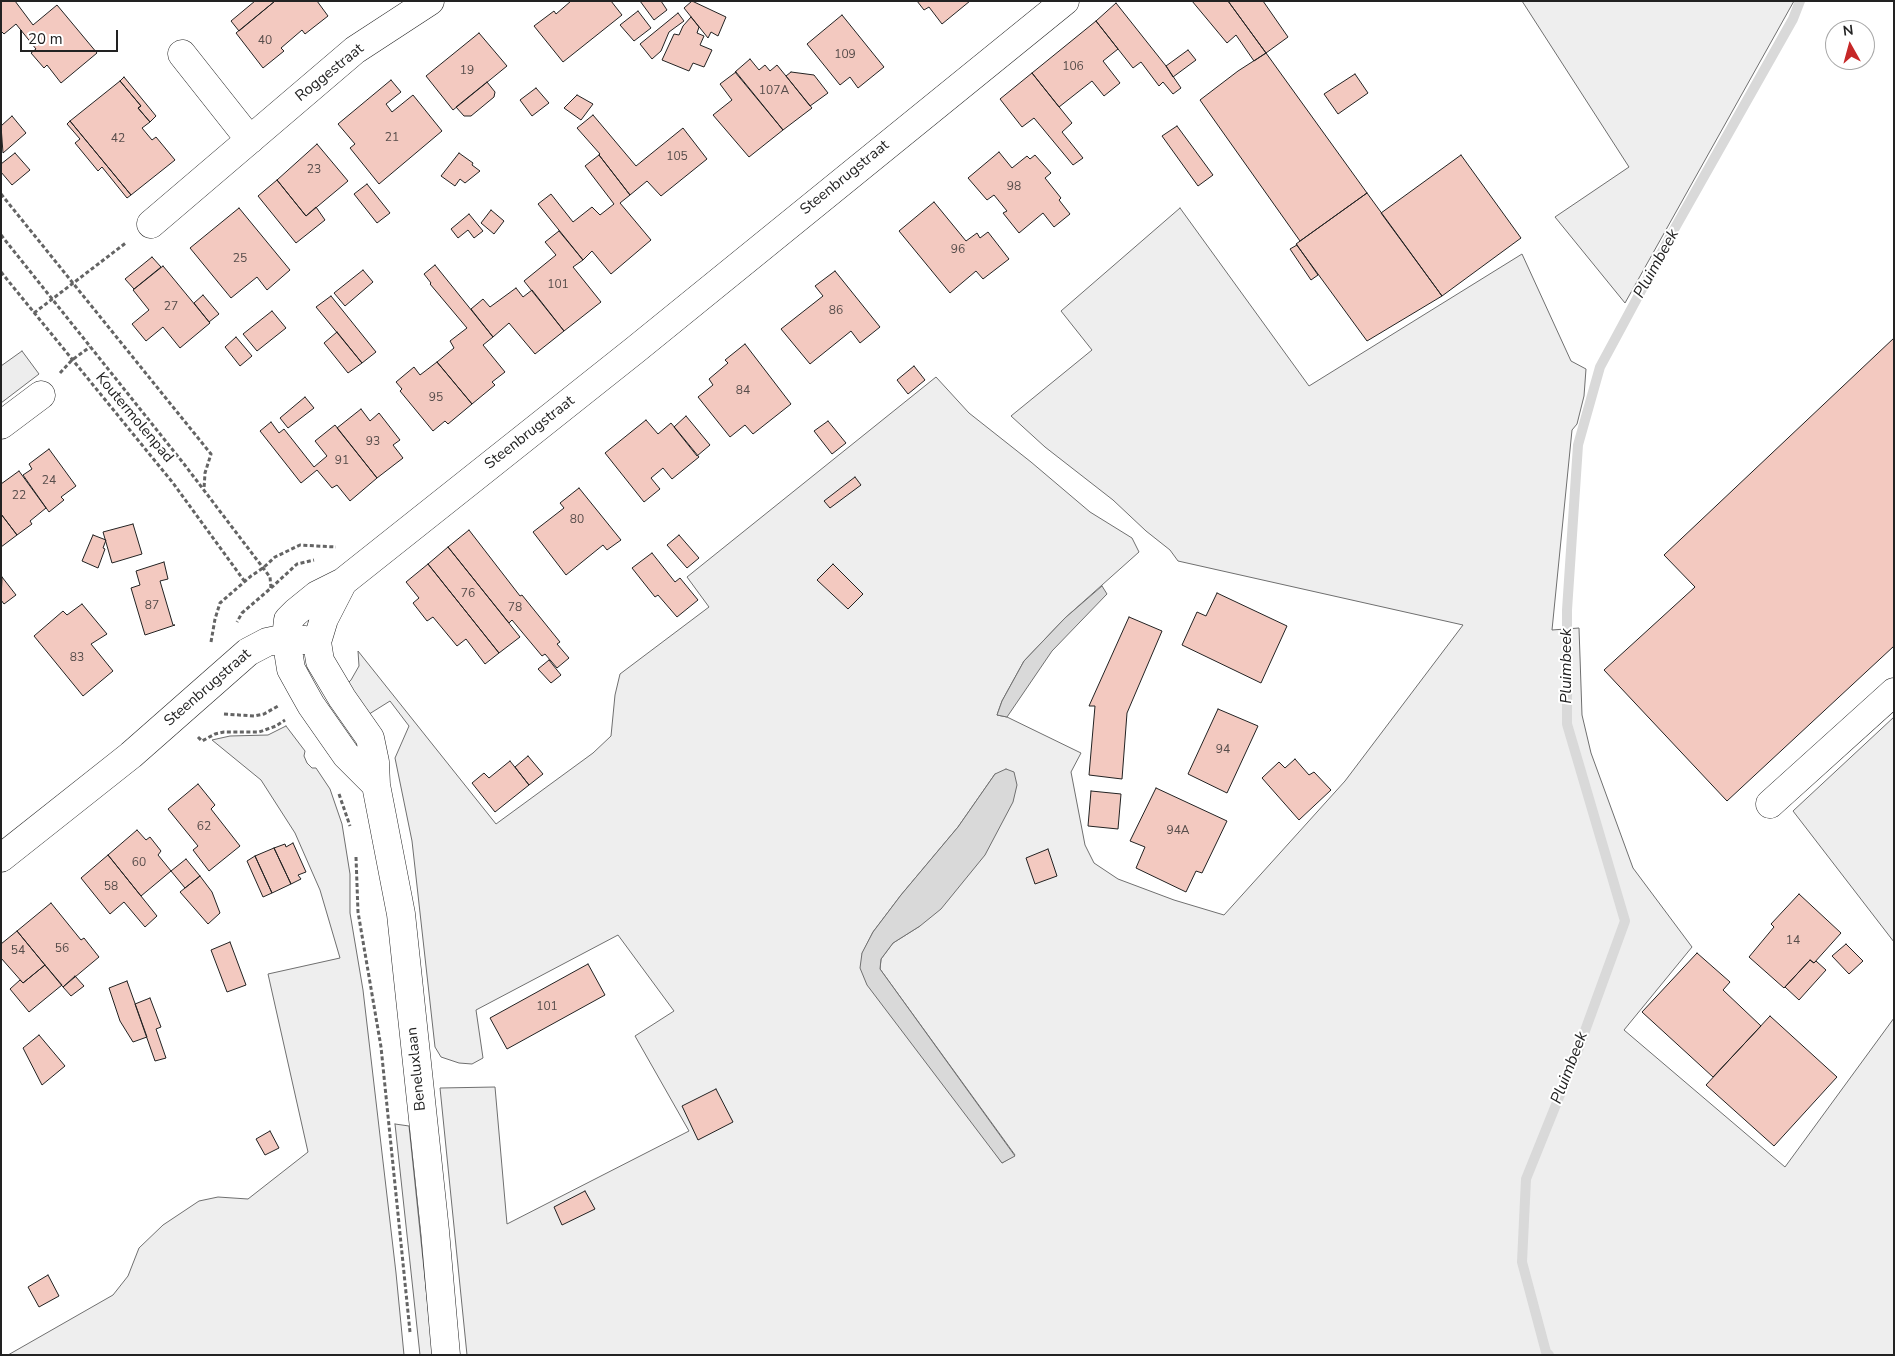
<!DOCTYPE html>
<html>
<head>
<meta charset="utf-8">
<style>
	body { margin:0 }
	#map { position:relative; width:1895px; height:1356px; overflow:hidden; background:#fff; font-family:"Nunito Sans",sans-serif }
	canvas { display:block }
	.frame { position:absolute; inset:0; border:2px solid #222; pointer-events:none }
	.north { position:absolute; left:1825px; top:20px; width:50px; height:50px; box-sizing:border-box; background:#fff; border:1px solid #a7a7a7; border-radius:50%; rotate:353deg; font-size:14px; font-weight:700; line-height:20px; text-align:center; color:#222 }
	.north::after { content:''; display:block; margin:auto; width:18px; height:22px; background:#c62828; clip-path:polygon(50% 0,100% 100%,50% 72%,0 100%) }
	.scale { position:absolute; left:20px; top:30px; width:98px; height:22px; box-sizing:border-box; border:2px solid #222; border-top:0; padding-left:6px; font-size:15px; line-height:18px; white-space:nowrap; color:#222; -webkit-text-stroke:4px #fff; paint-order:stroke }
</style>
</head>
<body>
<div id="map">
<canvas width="1895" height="1356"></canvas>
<div class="frame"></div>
<div class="north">N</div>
<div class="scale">20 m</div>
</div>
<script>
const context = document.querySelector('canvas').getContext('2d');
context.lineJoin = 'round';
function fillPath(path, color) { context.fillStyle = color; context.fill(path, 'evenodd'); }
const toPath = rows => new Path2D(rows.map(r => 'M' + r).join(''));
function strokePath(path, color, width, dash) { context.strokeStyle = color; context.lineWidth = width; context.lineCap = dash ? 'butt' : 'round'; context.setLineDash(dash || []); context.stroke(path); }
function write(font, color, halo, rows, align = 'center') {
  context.font = font + ' "Nunito Sans",sans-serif'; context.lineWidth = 4; context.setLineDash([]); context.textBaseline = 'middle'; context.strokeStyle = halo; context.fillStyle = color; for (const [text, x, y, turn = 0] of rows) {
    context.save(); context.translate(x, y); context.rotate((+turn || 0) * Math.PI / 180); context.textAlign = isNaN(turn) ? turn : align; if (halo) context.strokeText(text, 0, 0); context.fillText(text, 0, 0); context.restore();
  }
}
const green = toPath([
	[1522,1,1794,1,1625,303,1555,217,1629,167,1522,1],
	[1180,208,1309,386,1522,254,1571,361,1586,369,1584,396,1577,424,1572,430,1552,630,1579,628,1582,715,1591,753,1633,868,1692,947,1624,1030,1785,1167,1894,1018,1894,1355,467,1355,440,1088,495,1087,507,1224,689,1131,635,1036,674,1011,618,935,476,1010,483,1058,472,1064,459,1063,441,1057,435,1047,412,841,395,758,409,726,390,701,366,716,344,687,351,680,359,666,358,651,496,824,593,753,611,736,615,695,620,674,709,607,687,577,936,377,969,413,1031,462,1090,512,1132,538,1139,552,1065,618,1024,661,1002,701,997,715,1007,717,1081,753,1071,772,1085,845,1094,863,1118,879,1174,900,1224,915,1345,781,1463,625,1178,561,1170,550,1146,531,1113,500,1045,447,1011,416,1092,350,1061,311,1180,208],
	[995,774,920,926,893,943,881,959,880,969,1015,1155,1002,1163,862,954,873,932,901,895,958,827,995,774],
	[1894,717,1894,942,1793,811,1894,717],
	[286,726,305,751,304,756,307,763,312,768,316,768,330,789,342,824,350,874,350,913,363,990,396,1273,404,1355,8,1355,113,1295,128,1276,139,1248,163,1225,199,1201,218,1197,248,1199,308,1152,268,974,340,958,320,890,295,833,261,780,212,740,230,736,268,735,286,726],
	[395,1124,409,1126,433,1355,420,1355,395,1124]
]);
fillPath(green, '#eee');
strokePath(green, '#6f6f6f', 1);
const parking = toPath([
	[22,351,39,374,1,403,1,366,22,351]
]);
fillPath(parking, '#ededed');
strokePath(parking, '#6f6f6f', 1);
const water = toPath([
	[1102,586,1107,594,1052,651,1007,717,997,715,1002,701,1024,661,1065,618,1102,586],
	[1006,769,1014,772,1017,785,1013,802,985,855,941,909,920,926,893,943,881,959,880,969,1015,1156,1002,1163,867,985,860,968,862,953,873,932,901,895,958,827,995,774,1006,769]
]);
fillPath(water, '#d9d9d9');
strokePath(water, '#6f6f6f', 1);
strokePath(toPath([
	[1549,1355,1546,1352,1522,1262,1526,1179,1578,1050,1625,921,1567,724,1567,610,1578,445,1600,367,1676,226,1793,19,1800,1]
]), '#d9d9d9', 10);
const building = toPath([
	[1,1,15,1,33,25,57,5,97,53,61,83,47,65,44,68,31,53,36,49,16,24,4,34,1,31,1,1],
	[255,1,275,1,239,31,231,21,255,1],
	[275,1,317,1,328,16,305,34,302,30,281,48,284,51,263,68,236,33,275,1],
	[611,1,622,15,563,62,534,26,554,11,556,14,571,1,611,1],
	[640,1,661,1,667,10,654,20,640,1],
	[692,1,726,17,718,36,711,32,708,38,684,8,692,1],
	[917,1,970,1,942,24,929,7,924,10,917,1],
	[1192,1,1228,1,1266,53,1254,61,1236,35,1227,43,1192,1],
	[1228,1,1263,1,1288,37,1266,53,1228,1],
	[1116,3,1166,66,1181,88,1173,94,1163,82,1159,86,1141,62,1133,68,1096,21,1116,3],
	[638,11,651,28,634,41,620,25,638,11],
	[678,13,684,21,669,32,661,51,652,59,640,44,678,13],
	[842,15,884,67,858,88,850,77,840,85,807,44,842,15],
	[691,17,699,27,697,33,704,36,700,45,712,50,704,67,693,63,689,71,662,60,674,34,679,35,683,26,691,17],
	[1096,21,1118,49,1103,61,1120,83,1104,96,1092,81,1059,107,1032,73,1096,21],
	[479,33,507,66,453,110,426,76,479,33],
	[1188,50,1196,60,1173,77,1166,66,1188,50],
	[1266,53,1367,193,1300,241,1200,100,1238,71,1266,53],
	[750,59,759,70,765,65,770,71,777,65,812,108,783,130,735,72,750,59],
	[736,72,783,130,749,157,713,115,732,100,720,84,736,72],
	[791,72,814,75,828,93,810,106,786,76,791,72],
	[1032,73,1072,123,1062,132,1083,158,1073,165,1034,118,1022,127,1000,99,1032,73],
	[1355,74,1368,93,1338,114,1324,94,1355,74],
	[124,77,156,116,150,122,138,108,141,106,120,81,124,77],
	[391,80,401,92,386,104,392,112,413,95,442,131,379,184,350,148,355,144,338,124,391,80],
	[120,81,141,106,138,108,150,122,142,128,152,140,156,137,175,160,131,195,70,121,120,81],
	[487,82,495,92,494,97,471,116,464,116,456,107,487,82],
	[536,88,549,103,532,116,520,100,536,88],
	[577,95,593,104,581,120,564,108,577,95],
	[593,115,636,166,683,128,707,159,661,196,647,181,630,195,599,155,600,154,577,128,593,115],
	[12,116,26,133,3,153,1,126,12,116],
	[70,121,131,195,127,198,102,167,98,171,75,143,80,139,67,124,70,121],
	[1177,126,1213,175,1198,186,1162,136,1177,126],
	[317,144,348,181,306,216,277,180,317,144],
	[999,152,1012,168,1027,156,1030,159,1035,155,1051,173,1045,178,1061,198,1059,200,1070,214,1054,227,1043,213,1019,233,1003,213,1007,211,994,195,987,200,968,178,999,152],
	[15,153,30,170,12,185,1,172,1,164,15,153],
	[459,153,473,163,472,165,480,171,465,183,460,179,455,186,441,176,459,153],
	[599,155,630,195,620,203,651,240,611,274,592,251,583,260,538,204,551,194,573,222,592,207,600,215,614,204,585,166,599,155],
	[1461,155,1521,238,1442,296,1381,213,1461,155],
	[277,180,306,216,316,207,325,220,296,243,258,196,277,180],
	[367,184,390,213,377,223,354,194,367,184],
	[1367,193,1442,296,1367,341,1296,244,1367,193],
	[934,202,966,241,977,233,980,238,988,232,1009,259,983,279,976,271,950,293,899,231,934,202],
	[239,208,290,270,267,290,257,277,231,298,190,248,239,208],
	[491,210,504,221,494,234,481,223,491,210],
	[469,214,483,231,474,238,468,230,458,238,451,229,469,214],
	[559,231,583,260,573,267,601,302,564,331,524,281,556,255,545,242,559,231],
	[1297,245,1318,275,1311,280,1290,249,1297,245],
	[152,257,161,267,134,289,125,279,152,257],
	[435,265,493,337,483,345,505,372,492,382,495,385,472,404,437,362,454,348,450,341,467,328,430,284,431,283,424,274,435,265],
	[163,266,210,323,180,348,163,327,146,341,132,324,149,310,133,290,163,266],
	[363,270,373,282,345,306,334,293,363,270],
	[835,271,880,327,860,343,851,331,810,364,781,329,823,296,815,286,835,271],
	[516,288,523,297,532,290,564,331,535,354,509,323,493,337,471,309,483,299,490,307,516,288],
	[203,295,219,314,209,322,194,303,203,295],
	[331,296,376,352,362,363,316,307,331,296],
	[272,311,286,328,257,351,243,334,272,311],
	[337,332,362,363,348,373,324,343,337,332],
	[236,337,252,356,240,366,225,347,236,337],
	[1894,338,1894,646,1727,801,1604,670,1695,587,1664,555,1894,338],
	[745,344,791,404,753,434,745,425,730,437,698,397,713,385,709,379,728,363,725,360,745,344],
	[437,362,472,404,448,424,445,421,433,431,400,391,402,389,396,382,414,367,420,375,437,362],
	[914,366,925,380,908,394,897,380,914,366],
	[305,397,314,408,288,428,280,418,305,397],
	[361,409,370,421,379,413,400,440,393,445,403,458,377,478,337,428,361,409],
	[686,416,710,445,697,456,674,427,686,416],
	[646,420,658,434,671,423,699,457,672,479,663,468,651,478,660,489,644,502,605,453,646,420],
	[828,421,846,443,832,454,814,431,828,421],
	[271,422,279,433,284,429,314,467,327,456,315,441,335,425,377,478,350,501,337,485,332,488,317,470,301,483,260,431,271,422],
	[49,449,76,486,61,497,64,500,49,512,23,475,32,469,29,464,49,449],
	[19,471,46,508,30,521,32,524,17,535,1,514,1,484,19,471],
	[855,477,861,485,830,508,824,501,855,477],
	[579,488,621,540,607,550,603,545,566,575,533,532,564,508,560,503,579,488],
	[1,514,17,535,1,547,1,514],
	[133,524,142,554,112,563,103,532,133,524],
	[469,530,520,596,522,595,560,642,557,644,569,658,557,668,545,654,542,656,512,620,509,623,448,547,469,530],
	[93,535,106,540,103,548,105,549,98,568,82,561,93,535],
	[679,535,699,558,687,568,667,545,679,535],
	[448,547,520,637,499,653,428,564,448,547],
	[652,553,675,582,680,578,698,600,677,617,658,595,655,597,632,568,652,553],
	[164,562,168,579,160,581,173,625,175,625,145,635,131,588,140,585,136,571,164,562],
	[428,564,499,653,485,664,466,639,457,646,433,617,427,621,413,603,419,598,406,582,428,564],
	[833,564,863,594,848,609,817,580,833,564],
	[2,577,16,595,4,604,1,600,2,577],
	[1217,593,1287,626,1261,683,1182,645,1197,612,1206,616,1217,593],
	[82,604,107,634,91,644,113,671,83,696,34,636,63,611,67,615,82,604],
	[1129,617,1162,631,1127,713,1122,779,1089,775,1095,706,1089,706,1129,617],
	[549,660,561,675,551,683,538,669,549,660],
	[1218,709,1258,726,1227,793,1188,774,1218,709],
	[528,756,543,774,529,785,515,767,528,756],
	[1295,759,1309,775,1314,772,1331,790,1299,820,1262,778,1279,762,1285,768,1295,759],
	[510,761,529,785,495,812,472,783,484,773,489,778,510,761],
	[198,784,215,805,211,809,240,846,209,871,193,850,198,846,168,809,198,784],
	[1156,788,1227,821,1202,873,1196,871,1186,892,1136,868,1145,847,1130,841,1156,788],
	[1091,791,1121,794,1118,829,1088,826,1091,791],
	[137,830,146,840,150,837,161,851,158,855,171,871,141,896,108,855,137,830],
	[293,843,306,872,298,875,301,879,291,884,274,848,285,844,286,847,293,843],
	[274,848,291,884,272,893,255,856,274,848],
	[1048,849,1057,876,1035,884,1026,858,1048,849],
	[108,855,157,916,145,927,124,902,110,914,81,878,108,855],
	[255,856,272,893,263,897,247,861,255,856],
	[186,859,200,876,185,888,171,871,186,859],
	[200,876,212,892,220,913,208,924,180,892,200,876],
	[1799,894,1841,933,1814,963,1810,960,1784,988,1749,957,1774,927,1771,924,1799,894],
	[51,903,81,940,84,938,99,957,63,987,17,931,51,903],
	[17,931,45,965,23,983,1,958,1,944,17,931],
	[230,942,246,985,227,992,211,950,230,942],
	[1846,944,1863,961,1849,974,1832,956,1846,944],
	[1697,953,1730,982,1723,990,1761,1026,1713,1077,1642,1012,1697,953],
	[1810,960,1814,963,1816,961,1826,970,1799,1000,1785,987,1810,960],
	[588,964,605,995,507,1049,490,1018,588,964],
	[45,965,62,985,29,1012,10,989,20,980,23,983,45,965],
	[75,976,84,986,71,996,63,987,75,976],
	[127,981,147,1037,133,1042,120,1021,109,988,127,981],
	[150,998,161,1027,156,1029,166,1058,155,1061,135,1004,150,998],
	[1770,1016,1837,1077,1774,1146,1706,1085,1770,1016],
	[39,1035,65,1066,42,1085,23,1048,39,1035],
	[716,1089,733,1122,698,1140,682,1106,716,1089],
	[270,1131,279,1148,265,1155,256,1139,270,1131],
	[585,1191,595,1209,562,1225,554,1207,585,1191],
	[48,1275,59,1296,39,1307,28,1287,48,1275]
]);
fillPath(building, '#f3c9c0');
strokePath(building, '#222', 1);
const minor = toPath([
	[182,54,250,140],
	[151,224,355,50,430,1],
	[1,425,41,395],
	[343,582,324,619,317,642,320,661,342,698,370,738,375,762,376,785,401,914,435,1231,446,1355],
	[376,785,346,755,311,705,302,689,291,669,286,638,288,620,296,612,317,595,343,582,635,350,1065,1],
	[1770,804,1894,692],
	[1,858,131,755,248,652,267,642,286,638,304,640]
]);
strokePath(minor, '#222', 29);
strokePath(toPath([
	[1,194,211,454,205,473,204,489],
	[1,235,184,464,270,577,271,588,242,613,237,622],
	[1,272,173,483,245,582],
	[34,313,127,242],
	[60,373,72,360,90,347],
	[271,588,297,564,314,560],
	[211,642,215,619,220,603,251,576,263,568,275,557,300,545,336,547],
	[224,714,254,716,264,714,278,706],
	[198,737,202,741,215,734,224,732,259,732,276,726,285,720],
	[339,794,350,826],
	[356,857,358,912,381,1047,410,1332]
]), '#646464', 3, [4, 2.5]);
strokePath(minor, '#fff', 28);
write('12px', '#564c4a', null, [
	["40",265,41],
	["109",845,55],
	["106",1073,67],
	["19",467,71],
	["107A",774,91],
	["21",392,138],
	["42",118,139],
	["105",677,157],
	["23",314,170],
	["98",1014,187],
	["96",958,250],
	["25",240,259],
	["101",558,285],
	["27",171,307],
	["86",836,311],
	["84",743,391],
	["95",436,398],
	["93",373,442],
	["91",342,461],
	["24",49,481],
	["22",19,496],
	["80",577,520],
	["76",468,594],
	["87",152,606],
	["78",515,608],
	["83",77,658],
	["94",1223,750],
	["62",204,827],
	["94A",1178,831],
	["60",139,863],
	["58",111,887],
	["14",1793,941],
	["56",62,949],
	["54",18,951],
	["101",547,1007]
]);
write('15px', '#222', '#fff', [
	["Roggestraat",330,73,-39],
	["Steenbrugstraat",845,178,-39],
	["Koutermolenpad",134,418,50],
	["Steenbrugstraat",530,433,-38],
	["Steenbrugstraat",208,688,-41],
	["Beneluxlaan",417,1069,-96]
]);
write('italic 16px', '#222', '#fff', [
	["Pluimbeek",1657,264,-61],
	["Pluimbeek",1567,666,-90],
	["Pluimbeek",1570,1068,-69]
]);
</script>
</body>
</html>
